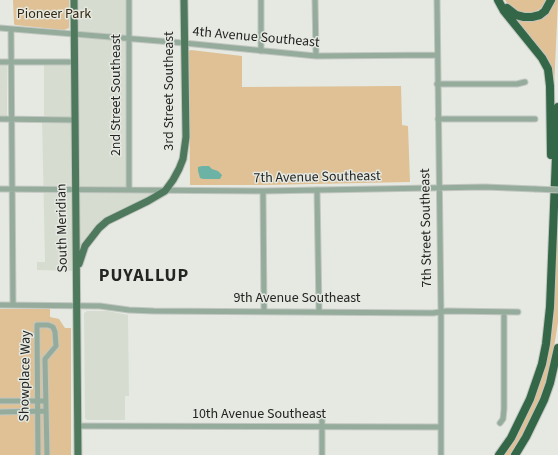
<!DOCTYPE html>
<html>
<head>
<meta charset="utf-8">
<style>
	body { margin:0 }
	canvas { display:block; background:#e5e9e2 }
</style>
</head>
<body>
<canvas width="558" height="455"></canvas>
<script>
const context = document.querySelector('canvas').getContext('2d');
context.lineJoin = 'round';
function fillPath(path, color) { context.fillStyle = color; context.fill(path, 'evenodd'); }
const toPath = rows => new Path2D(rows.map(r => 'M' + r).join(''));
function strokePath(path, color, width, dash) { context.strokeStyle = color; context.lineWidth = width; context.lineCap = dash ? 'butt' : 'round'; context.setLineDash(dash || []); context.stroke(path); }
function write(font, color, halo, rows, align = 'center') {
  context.font = font + ' "Source Sans 3",sans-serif'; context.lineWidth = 3; context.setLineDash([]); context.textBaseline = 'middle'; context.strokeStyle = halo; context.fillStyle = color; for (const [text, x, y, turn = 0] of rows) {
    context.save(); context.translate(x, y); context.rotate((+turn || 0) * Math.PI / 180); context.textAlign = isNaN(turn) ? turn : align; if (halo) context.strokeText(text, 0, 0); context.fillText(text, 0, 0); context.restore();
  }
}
fillPath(toPath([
	[74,0,129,0,129,190,165,191,113,217,95,232,77,271,37,270,37,262,45,262,42,119,44,119,44,62,74,62],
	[0,65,7,65,7,116,0,116],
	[87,311,108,311,128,315,129,396,125,396,125,420,87,420,85,418,84,313]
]), '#d6ddd0');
fillPath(toPath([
	[13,0,69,0,69,28,64,30,15,25,14,24],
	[505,0,546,0,542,7,538,10,533,13,522,14,511,9],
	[553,0,558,0,554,90,552,79,511,16,522,21,535,20,542,17],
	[191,50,242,56,242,87,401,86,402,125,408,126,410,182,264,185,190,185,189,51],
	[558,194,558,322,553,354,542,395,526,429,510,455,504,455,518,432,534,400,547,358,553,325],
	[0,309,50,309,50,317,59,319,65,328,71,328,71,455,0,455]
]), '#dfc195');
fillPath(toPath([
	[202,166,209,166,212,169,218,171,222,175,220,179,203,179,200,178,198,171,198,167]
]), '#6cb3a6');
const minor = toPath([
	[129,0,129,190],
	[261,0,261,51],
	[315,0,316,56],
	[437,0,441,312,441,455],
	[0,28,184,43,316,56,437,55],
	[11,29,13,305],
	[0,62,74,62],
	[437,84,517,84,525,82],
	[0,119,75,120],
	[438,119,535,119],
	[0,189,263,191,485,187,535,189],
	[317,190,319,311],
	[263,191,264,311],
	[0,305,100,306,129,310,154,311,433,313,447,311,518,312],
	[0,401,46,401],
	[0,412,46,411],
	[322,418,322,455],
	[500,423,503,419,504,409,504,312],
	[77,426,440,427],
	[38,455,37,325,48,325,53,327,55,332,56,346,45,359,47,455]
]);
const major = toPath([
	[74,0,78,455],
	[79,264,85,246,99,228,107,221,148,201,165,191,173,180,179,169,183,159,186,137,184,0]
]);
const highway = toPath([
	[498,0,504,11,542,58,548,69,550,86,551,155],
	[507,8,516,15,524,17,532,17,540,15,545,11,551,0],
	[499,455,511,438,530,399,542,364,546,344,550,307,558,107],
	[515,455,526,437,544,400,550,383,558,348]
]);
strokePath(minor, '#c2c6c0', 7);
strokePath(major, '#c2c6c0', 9);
strokePath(highway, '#c2c6c0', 10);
strokePath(minor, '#95ac9c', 5);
strokePath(major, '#4f795d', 7);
strokePath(highway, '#346747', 8);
const minorBridge = toPath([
	[535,189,558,190]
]);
strokePath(minorBridge, '#c2c6c0', 7, []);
strokePath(minorBridge, '#95ac9c', 5);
write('14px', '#34260f', '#e5e9e2', [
	["Pioneer Park",54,15]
]);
write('14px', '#242523', '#e5e9e2', [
	["4th Avenue Southeast",256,38,5],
	["3rd Street Southeast",170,91,-90],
	["2nd Street Southeast",117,95,-90],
	["7th Avenue Southeast",317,178,-1],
	["South Meridian",63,228,-91],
	["7th Street Southeast",427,228,-91],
	["9th Avenue Southeast",297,299],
	["Showplace Way",26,376,-89],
	["10th Avenue Southeast",259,415]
]);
context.letterSpacing = '1px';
write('bold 18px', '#242523', '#e5e9e2', [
	["PUYALLUP",144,277]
]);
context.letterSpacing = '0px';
</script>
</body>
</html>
